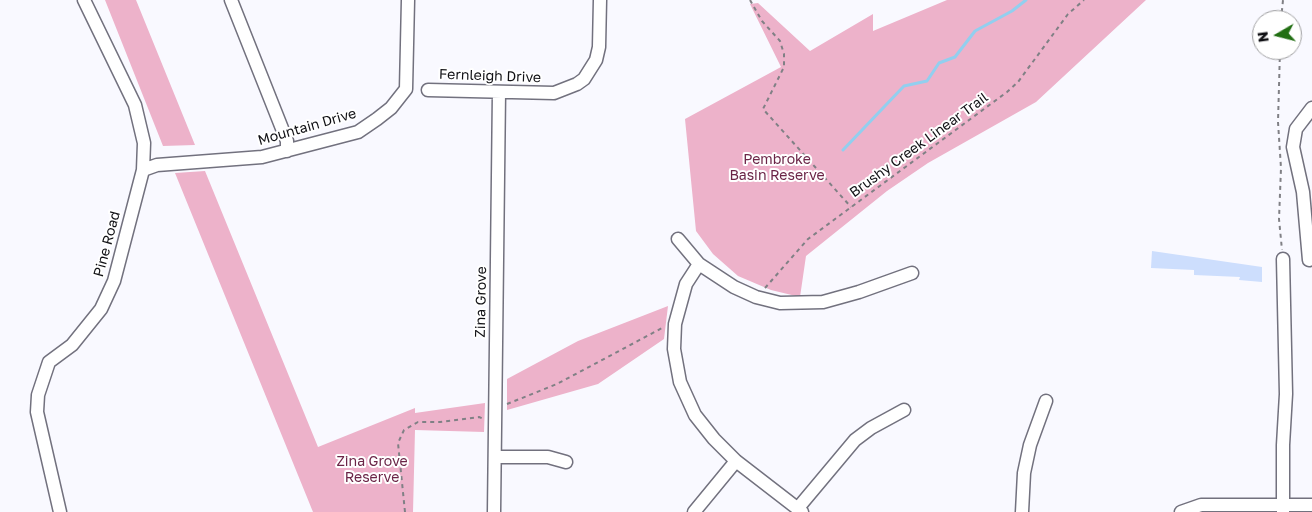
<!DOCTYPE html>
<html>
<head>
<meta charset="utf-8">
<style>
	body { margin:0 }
	#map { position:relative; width:1312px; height:512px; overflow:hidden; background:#f9f9ff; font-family:"Golos Text",sans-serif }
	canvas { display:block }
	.north { position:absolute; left:1252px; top:10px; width:50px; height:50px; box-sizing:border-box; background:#fff; border:1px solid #9f9fa1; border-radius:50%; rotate:262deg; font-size:14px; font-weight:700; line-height:20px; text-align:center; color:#101014 }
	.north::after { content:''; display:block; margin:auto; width:18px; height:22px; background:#226f13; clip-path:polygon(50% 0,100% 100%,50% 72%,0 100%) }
</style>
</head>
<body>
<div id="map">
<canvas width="1312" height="512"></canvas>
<div class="north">N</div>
</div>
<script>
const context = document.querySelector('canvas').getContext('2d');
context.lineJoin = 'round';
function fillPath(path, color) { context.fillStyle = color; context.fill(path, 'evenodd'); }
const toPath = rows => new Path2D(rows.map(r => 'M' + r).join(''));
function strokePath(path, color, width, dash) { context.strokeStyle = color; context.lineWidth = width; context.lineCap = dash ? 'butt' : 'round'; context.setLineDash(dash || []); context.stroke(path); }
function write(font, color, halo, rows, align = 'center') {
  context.font = font + ' "Golos Text",sans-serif'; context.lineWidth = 4; context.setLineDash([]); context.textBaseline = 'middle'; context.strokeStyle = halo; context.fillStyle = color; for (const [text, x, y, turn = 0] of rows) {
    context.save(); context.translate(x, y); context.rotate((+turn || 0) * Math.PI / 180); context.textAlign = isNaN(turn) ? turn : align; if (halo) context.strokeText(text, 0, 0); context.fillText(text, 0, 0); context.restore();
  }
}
fillPath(toPath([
	[105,0,136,0,195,145,163,146],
	[947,0,1146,0,1036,102,928,163,887,191,806,256,800,297,771,290,738,276,713,254,696,231,685,119,781,67,750,4,758,3,810,51,873,14,873,31],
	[205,171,318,447,415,408,415,413,485,403,484,432,415,430,413,512,313,512,175,173],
	[668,306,664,339,598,384,507,410,507,379,578,341]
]), '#edb2ca');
strokePath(toPath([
	[843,150,904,86,927,81,939,63,955,57,975,31,1012,11,1026,0]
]), '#92cfef', 3);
fillPath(toPath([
	[1152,251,1262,267,1262,282,1239,280,1240,277,1194,275,1194,270,1151,268]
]), '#cddefd');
const minor = toPath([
	[231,0,287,141,287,151],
	[428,90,554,93,577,84,584,79,596,60,599,47,600,0],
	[143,170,157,165,262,157,358,132,377,119,391,108,406,89,408,0],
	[678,239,699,264,734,287,756,297,780,303,823,302,859,292,912,273],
	[1283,259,1286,394,1283,445,1283,512],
	[1309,260,1303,192,1293,147,1296,129,1312,108],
	[699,264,686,284,675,324,674,349,680,382,695,415,714,439,736,461,802,512],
	[495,457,548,457,566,462],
	[798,508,855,440,871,428,904,410],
	[60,512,37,412,38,395,49,362,72,345,101,309,114,281,143,170,144,143,135,105,84,0],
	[494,512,499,92],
	[694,512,736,461],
	[1022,512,1024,473,1030,445,1046,401],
	[1181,512,1201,505,1312,505]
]);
strokePath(minor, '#72717e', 15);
strokePath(toPath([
	[750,0,762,21,780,41,784,54,784,67,763,109,851,207],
	[1281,20,1283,0],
	[1280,50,1278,122,1281,168,1279,219,1282,250],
	[765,288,808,239,1007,92,1018,82,1068,14,1084,0],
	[507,404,557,384,664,327],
	[405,512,398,443,404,430,418,422,440,422,479,417,484,419]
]), '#808085', 2, [4, 4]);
strokePath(minor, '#fff', 12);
write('14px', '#101014', '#fff', [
	["Fernleigh Drive",490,76,2],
	["Mountain Drive",307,127,-16],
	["Brushy Creek Linear Trail",919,145,-36],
	["Pine Road",107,244,-75],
	["Zina Grove",481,302,-89]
]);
write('14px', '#6b2547', '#fff', [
	["Pembroke",777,160],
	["Basin Reserve",777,176],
	["Zina Grove",372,462],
	["Reserve",372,478]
]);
</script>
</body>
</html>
